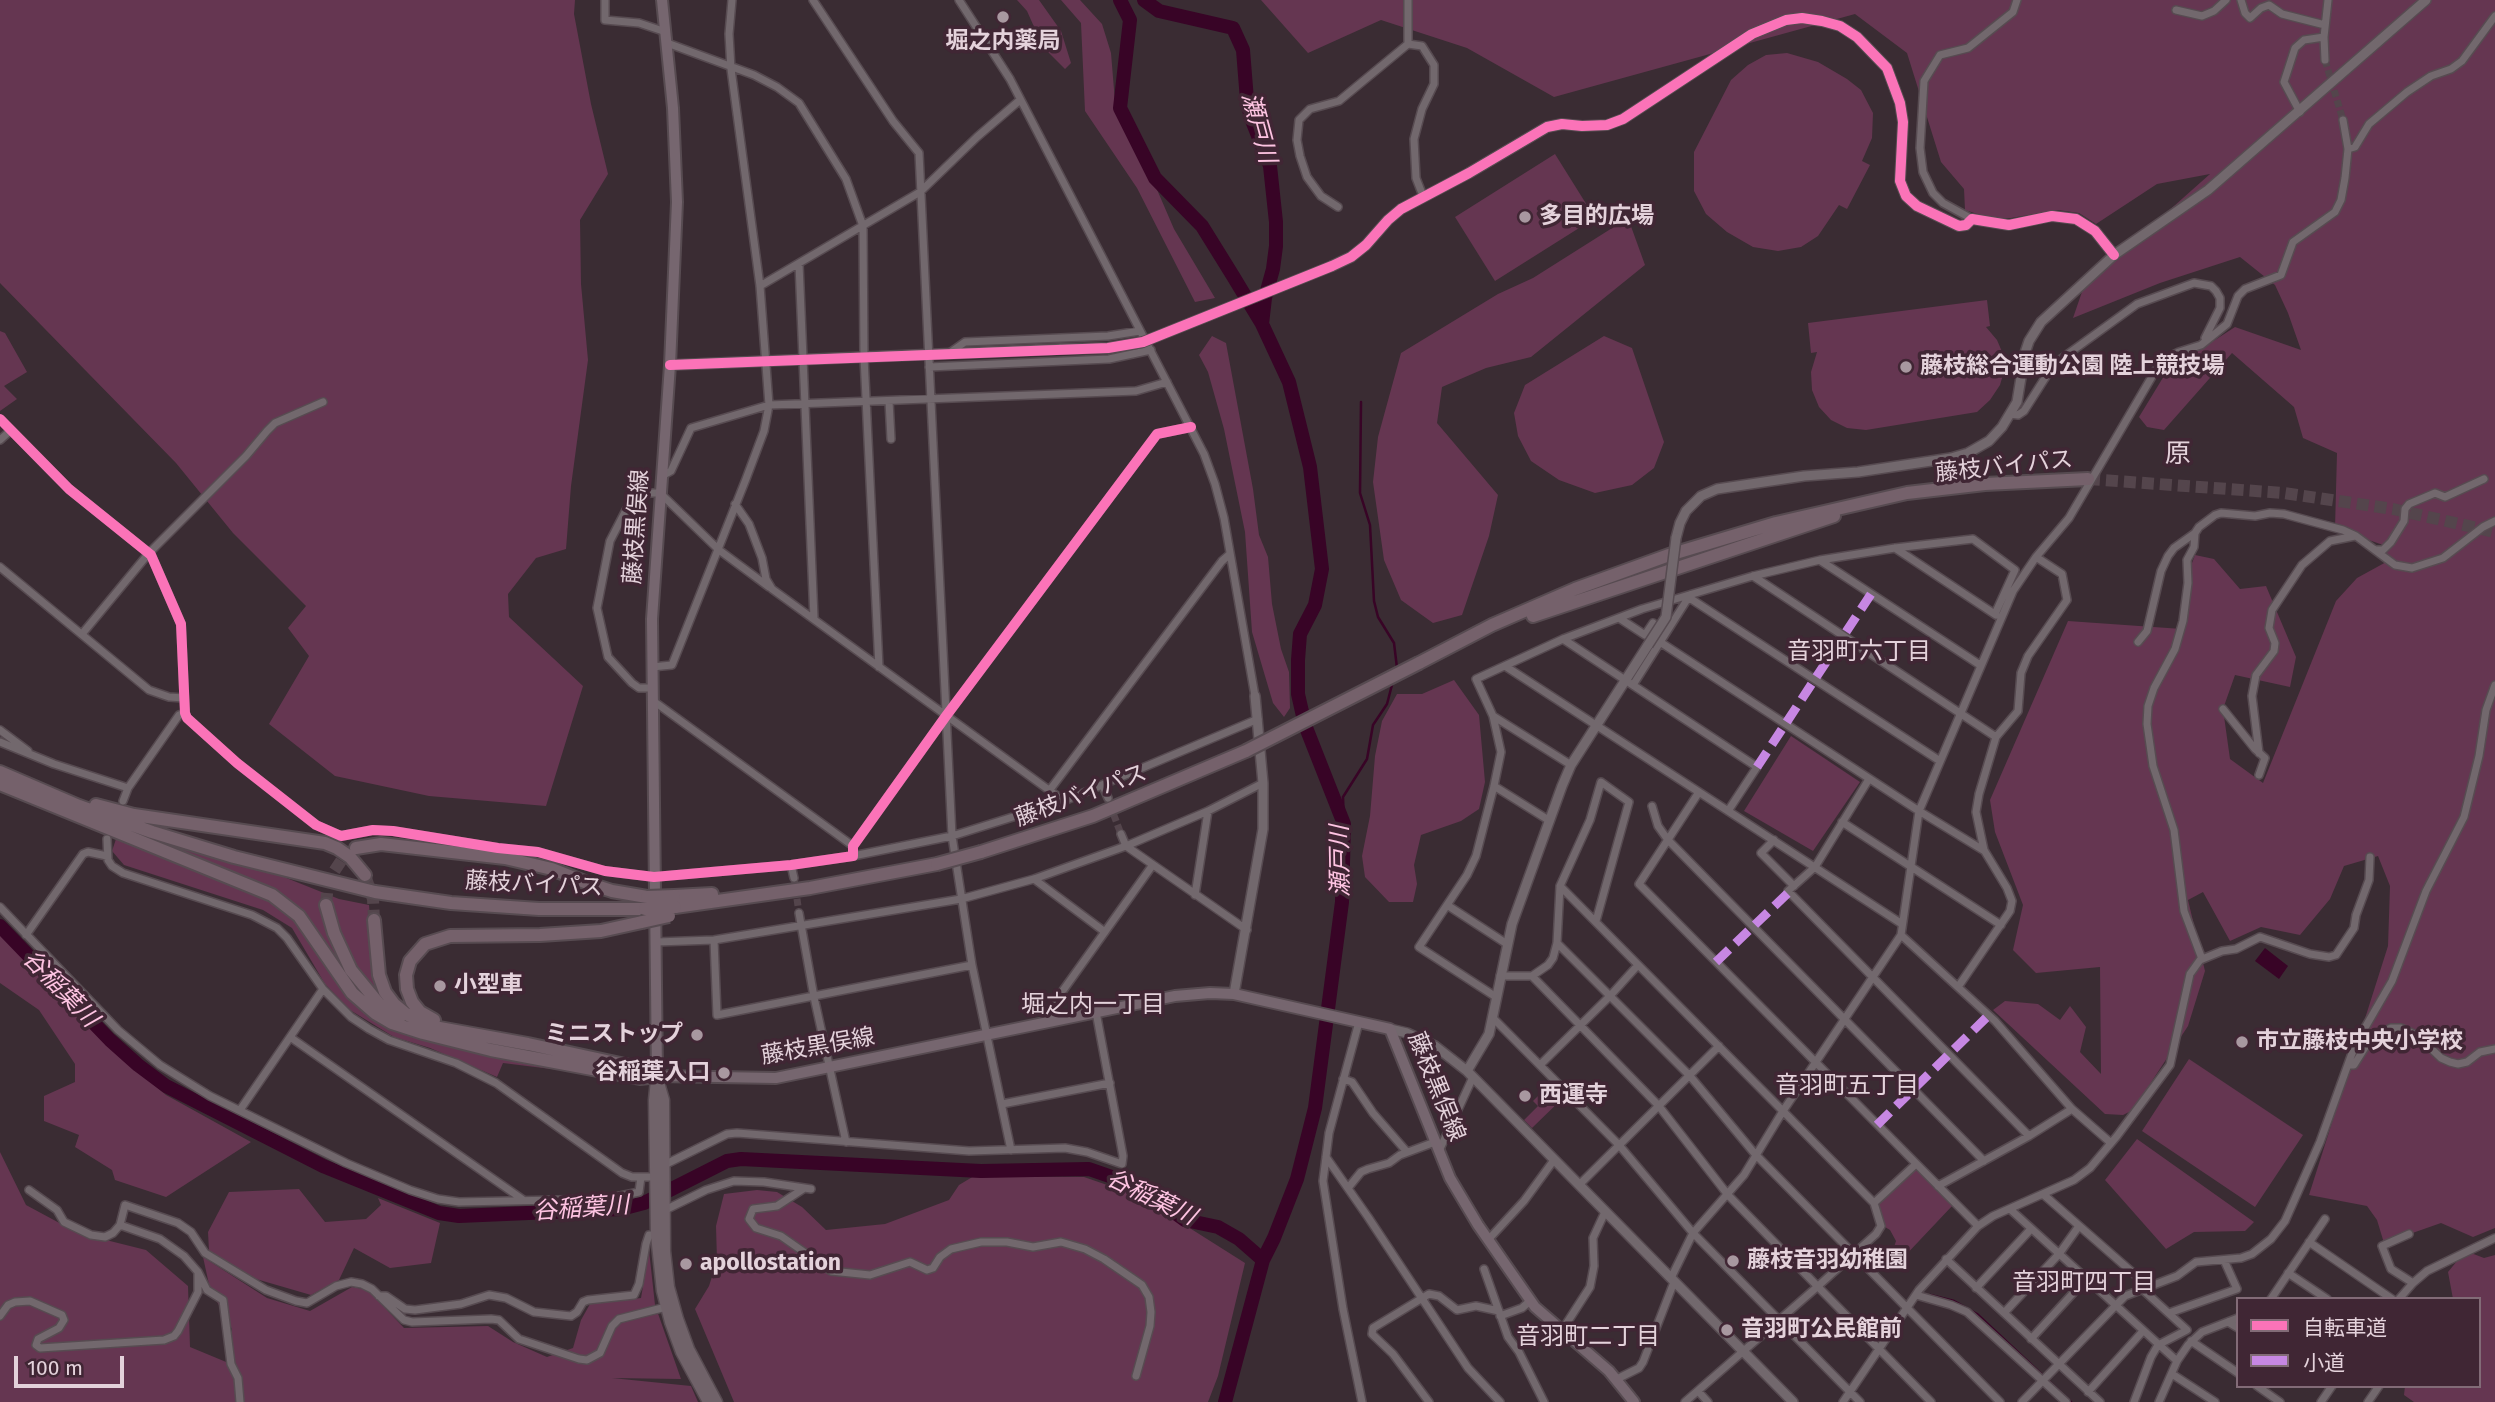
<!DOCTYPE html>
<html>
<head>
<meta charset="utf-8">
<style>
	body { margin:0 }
	#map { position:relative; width:2495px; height:1402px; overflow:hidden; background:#3a2c33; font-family:"Fira Sans","Noto Sans JP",sans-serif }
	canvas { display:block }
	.legend { position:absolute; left:2236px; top:1297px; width:245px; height:91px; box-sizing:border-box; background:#402634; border:2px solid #826b77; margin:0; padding:9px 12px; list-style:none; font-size:21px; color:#e4d2db }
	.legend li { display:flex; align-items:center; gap:14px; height:35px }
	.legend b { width:35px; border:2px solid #826b77 }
	.scale { position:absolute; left:14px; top:1356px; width:110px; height:32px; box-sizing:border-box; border:4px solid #e4d2db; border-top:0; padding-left:9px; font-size:21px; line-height:24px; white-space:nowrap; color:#e4d2db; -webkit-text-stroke:5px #402634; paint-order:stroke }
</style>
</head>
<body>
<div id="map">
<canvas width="2495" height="1402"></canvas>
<ul class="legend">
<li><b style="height:9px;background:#fb73b8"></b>自転車道</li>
<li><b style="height:9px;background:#c787e3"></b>小道</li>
</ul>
<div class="scale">100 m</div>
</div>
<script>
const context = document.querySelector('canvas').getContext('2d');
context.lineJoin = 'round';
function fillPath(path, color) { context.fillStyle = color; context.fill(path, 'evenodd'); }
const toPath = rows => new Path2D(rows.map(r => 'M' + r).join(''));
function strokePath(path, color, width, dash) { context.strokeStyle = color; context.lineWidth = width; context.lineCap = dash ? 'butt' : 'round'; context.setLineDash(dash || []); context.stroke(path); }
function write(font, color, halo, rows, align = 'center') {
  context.font = font + ' "Fira Sans","Noto Sans JP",sans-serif'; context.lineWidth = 7; context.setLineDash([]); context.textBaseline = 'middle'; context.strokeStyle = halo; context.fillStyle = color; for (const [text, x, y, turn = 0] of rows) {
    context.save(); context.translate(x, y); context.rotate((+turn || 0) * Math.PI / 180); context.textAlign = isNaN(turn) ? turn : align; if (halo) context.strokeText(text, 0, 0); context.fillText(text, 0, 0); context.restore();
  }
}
fillPath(toPath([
	[0,0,575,0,574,14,591,104,608,174,580,220,581,284,588,360,571,486,566,549,536,558,508,594,509,617,583,686,546,806,429,796,335,776,269,724,309,656,288,628,306,606,233,533,176,463,0,283],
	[1017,0,1039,0,1061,31,1071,63,1065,69,1043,47,1027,11],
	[1061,0,1080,0,1102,24,1111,53,1116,114,1152,178,1174,229,1215,298,1195,302,1137,188,1085,111,1081,23],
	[1261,0,2495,0,2495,1228,2473,1237,2441,1223,2384,1243,2377,1220,2367,1206,2309,1195,2388,946,2390,886,2378,856,2344,866,2330,899,2300,935,2261,927,2230,941,2203,892,2188,900,2205,971,2188,1026,2133,1110,2123,1115,2105,1114,1993,1010,2005,1001,2038,1004,2060,1020,2070,1006,2086,1027,2080,1052,2101,1074,2100,967,2036,973,2013,950,2023,905,1995,832,1990,800,2068,621,2182,629,2189,571,2195,555,2214,559,2240,589,2266,586,2296,657,2290,687,2235,675,2223,709,2230,759,2263,783,2336,601,2357,578,2388,561,2383,545,2335,528,2337,453,2303,438,2294,407,2232,353,2164,430,2147,427,2139,417,2167,371,2235,327,2301,350,2288,313,2275,285,2240,257,2160,283,2073,318,2084,286,2210,174,2157,184,2096,224,2079,213,2058,210,2011,218,1990,218,1965,210,1964,189,1941,162,1907,53,1855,14,1554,97,1467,48,1381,20,1308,53],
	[1787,53,1818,62,1847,79,1861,90,1873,113,1872,138,1862,161,1870,165,1847,209,1839,205,1818,236,1801,247,1778,251,1753,247,1727,232,1706,214,1694,191,1694,152,1731,80,1748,65,1766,55],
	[1555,154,1595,218,1495,281,1455,217],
	[1628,218,1645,265,1531,357,1486,368,1442,387,1437,423,1498,495,1489,536,1462,615,1433,623,1401,600,1384,560,1373,482,1378,437,1401,353,1498,294,1533,278],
	[1987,300,1990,326,1986,327,1997,340,2003,354,2005,368,2000,385,1990,400,1977,412,1866,430,1847,428,1831,420,1819,407,1812,390,1811,372,1817,352,1811,353,1808,323],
	[0,331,5,333,27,372,4,386,17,399,0,411],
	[1212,336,1226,343,1253,489,1259,535,1268,557,1272,604,1281,649,1289,672,1290,708,1284,717,1273,703,1252,632,1245,532,1224,429,1208,372,1199,355],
	[1604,336,1632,348,1664,442,1654,468,1632,485,1595,493,1559,480,1531,461,1518,436,1514,413,1525,385],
	[1454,680,1479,715,1485,782,1479,809,1461,821,1421,835,1414,865,1417,884,1413,902,1389,902,1365,877,1362,856,1370,816,1375,756,1382,721,1397,694,1422,694],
	[1791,736,1860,782,1813,851,1744,811],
	[134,832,284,877,339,899,369,905,373,957,389,1004,371,992,335,944,377,1005,354,992,304,916,138,838],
	[116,839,274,901,300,923,339,982,390,1026,575,1072,503,1063,497,1077,430,1048,394,1037,350,1010,325,984,292,928,263,910,124,865,112,851],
	[0,934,109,1046,166,1095,251,1142,166,1197,115,1180,112,1170,75,1147,79,1135,44,1121,44,1096,75,1082,75,1064,39,1010,0,983],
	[2189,1059,2303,1135,2255,1207,2142,1131],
	[1552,1082,1565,1096,1532,1128,1524,1120,1538,1106,1533,1101],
	[2137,1139,2254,1222,2245,1231,2194,1232,2166,1249,2105,1180],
	[0,1152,26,1205,91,1240,106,1240,146,1250,188,1286,190,1347,231,1364,232,1329,210,1289,203,1257,267,1298,310,1311,352,1287,368,1290,404,1328,488,1326,513,1342,547,1357,573,1348,581,1320,590,1304,641,1298,649,1250,655,1305,681,1379,612,1378,691,1386,698,1402,0,1402],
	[1916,1168,1953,1205,1902,1259,1893,1250,1896,1241,1890,1230,1885,1227,1877,1205],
	[974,1176,1084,1177,1139,1196,1245,1263,1218,1376,1208,1402,734,1402,695,1309,709,1286,717,1261,716,1226,724,1194,757,1190,777,1192,802,1207,826,1230,885,1224,949,1200,959,1185],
	[299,1189,325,1222,366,1219,381,1205,378,1198,440,1223,431,1263,390,1268,354,1248,339,1280,311,1295,256,1279,209,1251,208,1232,229,1192],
	[2471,1253,2484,1258,2495,1255,2495,1402,2414,1402,2404,1395,2405,1386,2479,1386,2479,1299,2453,1299,2448,1272,2457,1261]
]), '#653651');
fillPath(toPath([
	[2265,948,2288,966,2279,979,2255,961]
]), '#380426');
strokePath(toPath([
	[1361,402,1360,493,1370,525,1374,601,1378,617,1394,643,1397,668],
	[1344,824,1343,797,1367,759,1373,725,1387,704,1393,681],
	[1930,1295,1954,1301,1977,1314,2071,1402]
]), '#380426', 2.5);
strokePath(toPath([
	[1120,0,1130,20,1120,108,1155,178,1202,226,1233,276,1262,324,1289,382,1310,467,1322,569,1315,605,1300,634,1298,660,1298,694,1305,725,1344,824,1342,902,1315,1108,1297,1179,1274,1238,1263,1260,1225,1402],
	[1144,0,1159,11,1233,28,1243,50,1247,100,1251,118,1270,166,1276,222,1276,246,1273,269,1265,298,1262,324],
	[0,926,110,1040,138,1065,166,1086,323,1166,439,1213,459,1216,621,1209,644,1203,727,1161,741,1159,981,1171,1089,1169,1138,1186,1185,1220,1218,1227,1239,1239,1263,1260]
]), '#380426', 14);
strokePath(toPath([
	[2325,60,2343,120],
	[1110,805,1121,834],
	[794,878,799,913]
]), '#54454c', 7, [7, 3.5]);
strokePath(toPath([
	[2088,479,2284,493,2393,509,2495,532],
	[365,875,373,899,374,920],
	[326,905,328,883,333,873,343,858,355,849]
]), '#54454c', 12, [12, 6]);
const minor = toPath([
	[605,0,605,20,639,23,666,32],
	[813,0,893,121,919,153,952,836,972,965,1011,1150],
	[959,0,1010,79,1204,454,1215,484,1224,518,1255,696],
	[2241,0,2245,13,2250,18,2261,8,2269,5,2282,14,2325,25],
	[2176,10,2202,16,2214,11,2226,0],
	[667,43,754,75,777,87,799,103,846,179,863,226,864,357,879,667],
	[1408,44,1408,0],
	[2325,60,2324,37,2328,0],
	[2300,112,2284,82,2295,48,2304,40,2324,37],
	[2343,120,2348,149],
	[1338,207,1321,196,1307,177,1300,156,1297,140,1299,120,1310,109,1339,101,1408,44,1422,46,1434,65,1434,84,1422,109,1414,139,1416,178,1423,196],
	[1972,219,1943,203,1933,193,1923,172,1920,148,1924,81,1940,55,1968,48,2013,12,2017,0],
	[799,264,814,618],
	[760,286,920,192,977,137,1020,100],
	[948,354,965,342,1108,336,1140,331],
	[929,367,1109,359,1151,350],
	[889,401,891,439],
	[2010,414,2018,415,2024,411,2052,367,2061,359,2137,304,2194,283,2211,286,2216,291,2220,298,2220,308,2205,338],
	[0,419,69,489,151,555,181,624,185,713,187,718,237,763,316,825,341,836,373,830,393,831,498,848,538,852,605,871,654,877,791,865,853,856,853,846,946,716,1157,434,1191,427],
	[0,440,11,430],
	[662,476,671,471,691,428,769,405,1136,391,1167,382],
	[735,504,749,524,762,558,766,579,772,589,1064,801],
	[1895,548,1996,615],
	[2376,550,2383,550,2391,542,2404,521,2405,509,2409,504,2435,493,2445,497,2484,479],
	[1821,561,1980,665],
	[0,567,149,690,169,697,184,698],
	[1753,576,1996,737],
	[1688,597,1940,761],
	[1619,618,1645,635,1653,623],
	[82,634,149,553,246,456,267,431,275,423,323,402],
	[1563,639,1757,767,1728,811],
	[1660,642,1919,811,1983,850],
	[2138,642,2147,631,2161,571,2168,556,2174,548,2195,533],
	[1505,666,1902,924],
	[652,667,672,665,746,479,764,431,769,405,760,286,731,69,729,34,732,0],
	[1633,685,1690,595],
	[651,688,639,688,632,683,608,657,597,608,610,541,626,510,649,493,660,493,719,550,769,587],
	[652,700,853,846],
	[2223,709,2255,749,2265,758,2259,775],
	[1493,716,1571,765],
	[0,730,28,751],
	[0,742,54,764,128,788],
	[2259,753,2252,696,2256,675,2274,651,2275,643,2269,628,2272,610,2302,565,2330,541,2355,536],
	[1869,779,1815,867,1788,891,2029,1136],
	[1103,786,1108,798],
	[1494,786,1550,821],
	[1049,791,1222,561,1230,554],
	[1699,792,1639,884,1978,1226],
	[123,801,128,788,179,715,185,713],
	[1652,806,1658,826,1668,840,1984,1161],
	[1842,822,2001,925],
	[1121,834,1126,846,1247,930],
	[107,839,108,860,112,866,123,873,252,915,277,928,287,938,323,989,351,1017,369,1029,389,1040,456,1063,496,1083,622,1173,632,1177,655,1177],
	[1774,840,1761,853,1794,886],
	[853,856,952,836,1064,801,1258,719],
	[791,865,794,878],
	[1034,879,1105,932],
	[1560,886,1874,1203,1881,1226,1876,1234,1817,1287,1685,1402],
	[1195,895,1208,811],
	[1447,905,1507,944],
	[0,907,118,1030,160,1065,210,1096,346,1163,410,1190,438,1199,459,1202,606,1199,639,1192,641,1177],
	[799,913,814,997,846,1142],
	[26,935,83,854,88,852,107,856],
	[1901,935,1995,1021,2072,1109,2111,1143],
	[714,940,717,1015,972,965],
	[656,942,714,940,961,899,1034,879,1126,846,1208,811,1263,783],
	[1557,943,1690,1076,1755,1154,2000,1402],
	[2202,959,2184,911,2174,830,2153,766,2147,724,2148,706,2154,688,2175,649,2183,621,2188,583,2187,560,2194,547,2195,533,2199,527,2215,515,2221,513,2255,516,2270,513,2284,514,2343,530,2356,536,2395,565,2412,568,2443,558,2483,527,2495,521],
	[1500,976,1532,976,1548,965,1553,958,1557,943,1560,886,1590,820,1601,782,1629,802,1596,921],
	[1532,976,1658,1105,1728,1195,1931,1402],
	[1958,987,2010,911,2012,901,2007,888,1984,850,1976,812,1979,794,1996,737,2018,711,2021,673,2028,656,2067,600,2062,574,2036,557],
	[1496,997,1419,947,1467,875,1476,856,1494,786,1501,752,1493,716,1476,679,1563,639,1642,609,1753,576,1820,560,1895,548,1973,539,2015,570,1995,614],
	[1493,1018,1619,1145,1693,1233,1860,1402],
	[1051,1020,1049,1010,1152,866],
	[1359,1022,1329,1133,1323,1181,1343,1309,1362,1402],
	[290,1037,522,1199],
	[1540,1065,1610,996,1638,965],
	[2348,1065,2354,1065,2371,1038,2391,1028,2401,1028,2418,1036,2441,1058,2450,1062,2458,1064,2467,1062,2480,1052,2495,1049],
	[1343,1079,1352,1082,1373,1113,1407,1152],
	[1002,1104,1110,1083],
	[240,1110,323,989],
	[1439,1151,1473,1077],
	[1326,1157,1368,1217,1468,1368,1500,1402],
	[662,1166,727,1134,737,1133,969,1151,1065,1148,1087,1152,1122,1164,1123,1156,1096,1012],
	[1579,1185,1719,1046],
	[1938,1186,2029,1136,2072,1109],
	[1348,1188,1361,1172,1368,1169,1389,1163,1400,1155,1435,1142],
	[803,1189,777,1206,753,1209,749,1219,756,1228,781,1236,831,1271,870,1275,910,1262,927,1270,933,1268,940,1257,951,1249,981,1242,1007,1242,1033,1247,1061,1242,1085,1249,1104,1259,1142,1285,1149,1297,1151,1312,1150,1326,1136,1376],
	[29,1190,57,1210,64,1222,91,1235,105,1237,113,1233,120,1225,125,1205,178,1223,191,1232,205,1253,266,1290,296,1301,307,1303,336,1286,351,1282,362,1284,372,1289,404,1320,412,1322,491,1319,499,1320,519,1339,579,1359,587,1360,600,1353,612,1326,619,1319,666,1307],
	[2044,1195,2149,1287],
	[1874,1203,1916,1164],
	[665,1210,706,1190,734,1181,764,1182,811,1189],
	[2011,1210,2177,1361],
	[120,1225,160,1239,184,1256,198,1272,207,1290,223,1300,231,1364,238,1378,240,1402],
	[2409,1234,2382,1246,2391,1269,2413,1283],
	[1488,1240,1524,1201,1554,1160],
	[2309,1242,2392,1299],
	[1946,1259,2100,1402],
	[1484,1269,1508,1337,1519,1352,1544,1402],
	[2288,1273,2327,1299],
	[1671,1278,1693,1233,1744,1175,1783,1111,1901,935,1919,811,2013,591,2036,557,2069,518,2157,368,2165,359,2179,352,2201,345,2227,324,2238,296,2245,289,2281,275,2293,242,2335,212,2341,200,2345,178,2348,149,2355,147,2369,124,2407,92,2431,76,2451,69,2462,61,2495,16],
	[1976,1288,2031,1229],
	[1916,1295,1951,1305,1967,1312,2066,1402],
	[379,1296,386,1296,405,1309,415,1310,461,1304,489,1295,506,1298,534,1312,571,1316,577,1312,583,1302,588,1300,634,1295,639,1284,646,1244,649,1235,656,1235],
	[2271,1299,2325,1219],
	[2399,1299,2413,1283,2427,1271,2495,1238],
	[2004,1313,2059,1254,2079,1226],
	[2169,1313,2237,1289,2224,1260],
	[0,1316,8,1305,15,1302,30,1301,62,1315,64,1320,59,1328,38,1339,36,1345,40,1348,164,1340,174,1336,178,1331,198,1292,198,1272],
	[1500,1316,1522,1308,1530,1301],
	[2228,1322,2238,1328],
	[1561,1332,1590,1287,1594,1266,1593,1238,1605,1212],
	[2031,1339,2086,1279],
	[2191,1341,2238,1373],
	[2172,1374,2215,1402],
	[1617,1379,1639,1368,1643,1362,1674,1282],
	[2257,1386,2280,1402],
	[1698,1391,1708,1402],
	[2088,1392,2143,1331],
	[1429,1402,1393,1354,1372,1334,1373,1328,1429,1294,1439,1296,1457,1310,1476,1306,1499,1311],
	[1843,1402,1919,1290,1978,1226,1993,1216,2074,1180,2090,1168,2117,1136,2170,1065,2190,974,2200,960,2222,951,2236,949,2260,937,2310,954,2329,957,2336,955,2354,928,2356,915,2369,880,2370,857],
	[2022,1402,2125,1296,2177,1276,2196,1262,2241,1258,2252,1254,2271,1239,2285,1221,2320,1142,2355,1045,2392,981,2426,891,2464,817,2479,756,2486,710,2495,685],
	[2134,1402,2151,1357,2158,1345,2187,1330,2142,1289],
	[2159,1402,2177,1361,2188,1345,2202,1332,2238,1318],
	[2321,1402,2332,1386],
	[2368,1402,2379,1386]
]);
const tertiary = toPath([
	[1332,266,1351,257,1366,245,1388,220,1401,209,1469,173,1547,127,1562,124,1582,126,1607,125,1623,119,1752,34,1786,20,1802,18,1822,21,1840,26,1857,37,1887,68,1900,103,1903,122,1900,181,1906,196,1917,206,1959,226,1966,225,1972,219,2009,225,2052,216,2076,219,2095,231,2114,255],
	[670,365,1061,349],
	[1676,538,1680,523,1686,511,1701,496,1717,489,1804,476,1858,472,1951,458,1968,453,1989,441,2002,427,2017,402,2025,353,2029,341,2041,322,2114,255,2208,190,2426,0],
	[1234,994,1263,829,1263,783,1255,696],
	[1390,1029,1407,1033,1435,1046,1467,1071,1793,1402],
	[1467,1071,1489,1034,1512,924,1562,786,1571,765,1648,645]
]);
const secondary = toPath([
	[657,1076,664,1100,665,1251,669,1287,678,1319,689,1349,717,1402],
	[656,1080,654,1100,656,1235,662,1291,670,1322,681,1352,708,1402]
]);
const primary = toPath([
	[662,0,673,108,677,202,670,365,652,619,657,1076,776,1078,1175,996,1210,993,1234,994,1390,1029,1450,1178,1478,1225,1535,1307,1609,1371,1634,1402]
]);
const motorway = toPath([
	[1533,616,1834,516],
	[1419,663,1492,625,1575,589,1669,555,1776,523,1907,493,1985,484,2088,479],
	[0,772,79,806,152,832,234,857,375,892,451,903,539,909,645,909],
	[0,784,272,895,299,916,352,993,375,1013,392,1023,423,1033,491,1050,640,1078,657,1076],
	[96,805,134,815,325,843,337,848,350,857,365,875],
	[356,848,381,844,505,858,552,869,587,883,612,891,647,897],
	[981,852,1093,816,1246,751],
	[674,896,712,894],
	[326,905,334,933,351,970,379,1004,399,1019],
	[675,907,810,888,937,864],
	[374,920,379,975,385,992,394,1004,406,1014,434,1027,528,1044,639,1068,654,1075],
	[434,1020,420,1012,412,1002,407,989,406,975,410,961,425,944,450,936,540,935,601,931,642,922]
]);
strokePath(minor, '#574b51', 10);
strokePath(tertiary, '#574b51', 12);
strokePath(secondary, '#574b51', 13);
strokePath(primary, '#574b51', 14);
strokePath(motorway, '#574b51', 16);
strokePath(minor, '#72686d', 7);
strokePath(tertiary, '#72686d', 9);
strokePath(secondary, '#706269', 10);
strokePath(primary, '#76666f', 10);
strokePath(motorway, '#75616b', 12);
const tertiaryBridge = toPath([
	[1061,349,1108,348,1143,342,1332,266],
	[1648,645,1666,617,1676,538]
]);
const motorwayBridge = toPath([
	[1246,751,1419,663],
	[937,864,981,852],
	[647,897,674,896],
	[645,909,675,907],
	[642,922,669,916]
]);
strokePath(tertiaryBridge, '#574b51', 12, []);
strokePath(motorwayBridge, '#574b51', 16, []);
strokePath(tertiaryBridge, '#72686d', 9);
strokePath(motorwayBridge, '#75616b', 12);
strokePath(toPath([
	[1757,767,1871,594],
	[1716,962,1789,892],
	[1877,1125,1989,1015]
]), '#c787e3', 9, [18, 9]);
strokePath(toPath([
	[670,365,1108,348,1143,342,1332,266,1351,257,1366,245,1388,220,1401,209,1469,173,1547,127,1562,124,1582,126,1607,125,1623,119,1752,34,1786,20,1802,18,1822,21,1840,26,1857,37,1887,68,1900,103,1903,122,1900,181,1906,196,1917,206,1959,226,1966,225,1972,219,2009,225,2052,216,2076,219,2095,231,2114,255],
	[0,419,69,489,151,555,181,624,185,713,187,718,237,763,316,825,341,836,373,830,393,831,498,848,538,852,605,871,654,877,791,865,853,856,853,846,946,716,1157,434,1191,427]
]), '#fb73b8', 10);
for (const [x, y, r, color] of [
	[1003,17,7,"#a898a0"],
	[1525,217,7,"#a898a0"],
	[1906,367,7,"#a898a0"],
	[440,986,7,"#a898a0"],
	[697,1035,7,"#a898a0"],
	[2242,1042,7,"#a898a0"],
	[724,1073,7,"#a898a0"],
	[1525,1096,7,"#a898a0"],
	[1733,1261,7,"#a898a0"],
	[686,1264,7,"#a898a0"],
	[1727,1330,7,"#a898a0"]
]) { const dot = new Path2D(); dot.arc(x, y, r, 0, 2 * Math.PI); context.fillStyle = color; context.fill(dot); strokePath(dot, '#402634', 2.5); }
write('bold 23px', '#e4d2db', '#402634', [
	["堀之内薬局",1003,42,"center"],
	["多目的広場",1539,217],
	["藤枝総合運動公園 陸上競技場",1920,367],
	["小型車",454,986],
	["ミニストップ",683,1035,"right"],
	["市立藤枝中央小学校",2256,1042],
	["谷稲葉入口",710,1073,"right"],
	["西運寺",1539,1096],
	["藤枝音羽幼稚園",1747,1261],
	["apollostation",700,1264],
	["音羽町公民館前",1741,1330]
], 'left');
write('23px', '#e4d2db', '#402634', [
	["藤枝バイパス",2004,467,-6],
	["藤枝黒俣線",637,527,-86],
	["藤枝バイパス",1081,796,-20],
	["藤枝バイパス",534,885,3],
	["藤枝黒俣線",818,1047,-10],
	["藤枝黒俣線",1436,1087,68]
]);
write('italic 24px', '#fec4e2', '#402634', [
	["瀬戸川",1258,128,75],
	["瀬戸川",1341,861,-91],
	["谷稲葉川",60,989,46],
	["谷稲葉川",1151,1198,26],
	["谷稲葉川",581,1209,-4]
]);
write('24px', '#e4d2db', '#402634', [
	["音羽町六丁目",1859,652],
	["堀之内一丁目",1093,1005],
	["音羽町五丁目",1847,1086],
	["音羽町四丁目",2084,1283],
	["音羽町二丁目",1588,1337]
]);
write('26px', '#e4d2db', '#402634', [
	["原",2178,455]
]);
</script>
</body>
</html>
